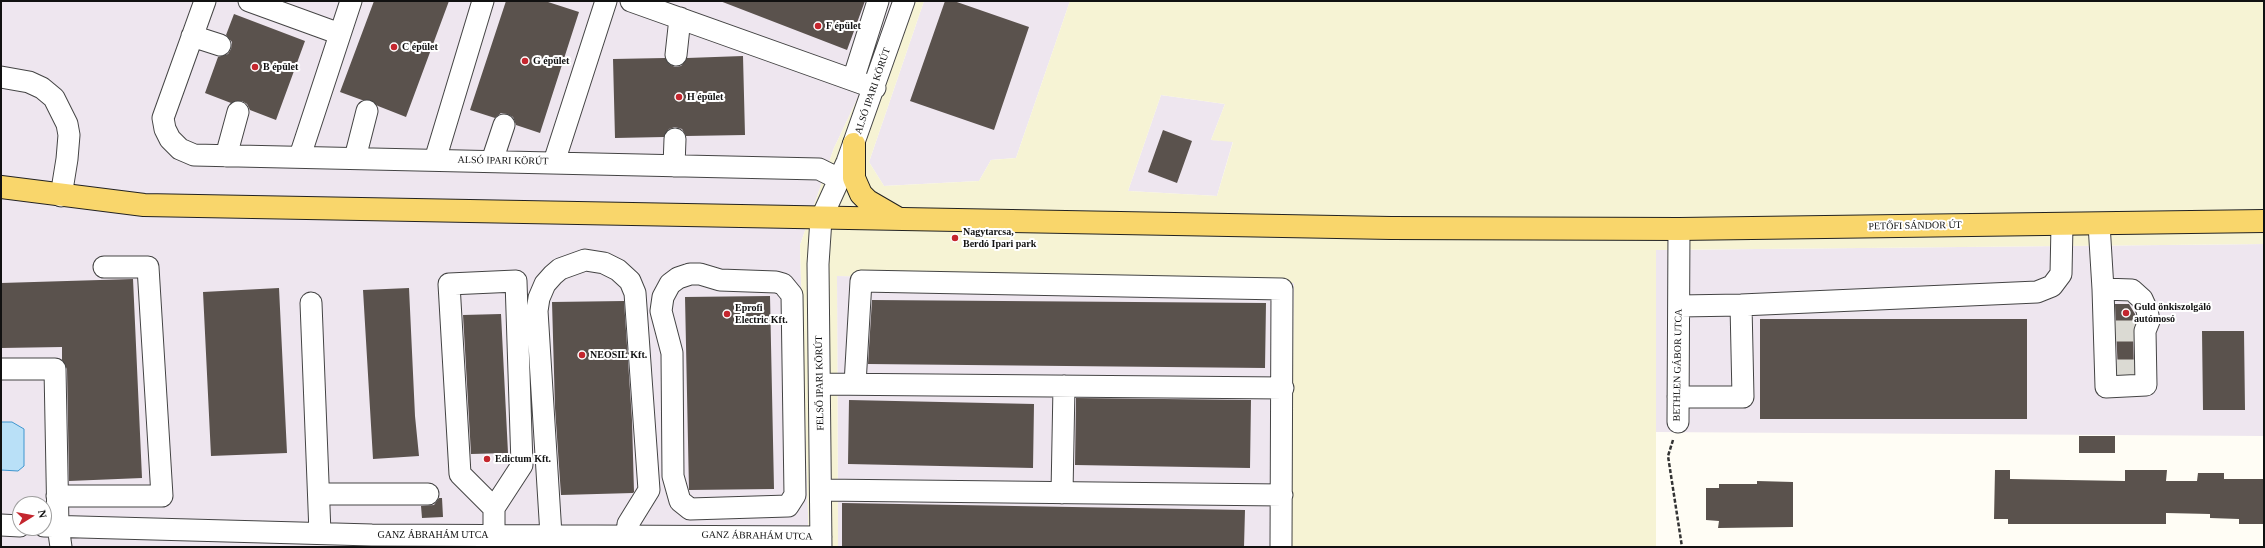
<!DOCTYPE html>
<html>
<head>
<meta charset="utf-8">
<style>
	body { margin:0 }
	#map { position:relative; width:2265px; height:548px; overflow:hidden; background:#fffdf5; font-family:Georgia,serif }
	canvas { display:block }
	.frame { position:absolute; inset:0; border:2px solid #111; pointer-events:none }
	.north { position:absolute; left:12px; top:496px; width:40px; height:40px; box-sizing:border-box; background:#fff; border:1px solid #a0a0a0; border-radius:50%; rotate:79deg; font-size:11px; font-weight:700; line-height:16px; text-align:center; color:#111 }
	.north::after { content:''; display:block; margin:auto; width:14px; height:18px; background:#c4262e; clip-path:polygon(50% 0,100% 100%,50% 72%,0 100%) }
</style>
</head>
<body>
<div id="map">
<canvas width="2265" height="548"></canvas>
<div class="frame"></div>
<div class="north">N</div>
</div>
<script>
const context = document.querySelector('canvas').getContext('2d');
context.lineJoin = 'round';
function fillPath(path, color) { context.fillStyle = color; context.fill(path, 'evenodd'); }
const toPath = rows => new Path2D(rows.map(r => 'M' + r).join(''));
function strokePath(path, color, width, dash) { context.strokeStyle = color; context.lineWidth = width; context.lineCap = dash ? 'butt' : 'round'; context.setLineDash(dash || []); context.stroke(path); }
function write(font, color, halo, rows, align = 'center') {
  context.font = font + ' Georgia,serif'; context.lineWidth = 4; context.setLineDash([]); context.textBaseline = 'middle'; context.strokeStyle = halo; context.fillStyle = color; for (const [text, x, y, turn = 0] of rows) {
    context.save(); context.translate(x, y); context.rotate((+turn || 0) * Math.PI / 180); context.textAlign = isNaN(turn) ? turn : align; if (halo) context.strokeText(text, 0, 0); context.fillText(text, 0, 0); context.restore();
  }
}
fillPath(toPath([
	[1,1,894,1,870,72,834,148,800,245,809,547,1,547],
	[20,504,44,504,44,528,20,528],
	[924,1,1070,1,1016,158,991,160,979,181,884,186,869,162],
	[1161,95,1225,104,1211,140,1233,141,1217,196,1128,191],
	[2264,244,2264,436,1655,432,1656,250],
	[837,276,1294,283,1291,547,838,547]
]), '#eee6ef');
fillPath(toPath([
	[894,1,924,1,869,162,884,186,979,181,991,160,1016,158,1070,1,2264,1,2264,244,1656,250,1656,547,1291,547,1294,283,837,276,838,547,809,547,800,245,834,148,870,72],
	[1161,95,1225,104,1211,140,1233,142,1217,196,1128,191]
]), '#f6f3d4');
const water = toPath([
	[1,422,12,422,24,429,24,466,18,471,1,470,1,422]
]);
fillPath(water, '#b9e0f7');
strokePath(water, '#3f96cf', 1);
fillPath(toPath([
	[374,1,449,1,406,117,378,106,370,100,362,100,340,92],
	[506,1,545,1,579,12,540,133,516,125,513,117,507,114,501,113,495,118,470,110],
	[720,1,865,1,847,50],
	[945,1,954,1,1029,27,994,130,910,101],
	[234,14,305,41,276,120,250,110,247,104,242,101,231,103,205,93,218,57,228,54,231,49,232,42,226,35],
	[743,56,745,135,686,136,682,129,675,127,669,129,664,137,615,138,613,59,665,58,669,64,675,67,681,66,687,58],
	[1163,130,1192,141,1177,183,1148,172],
	[133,279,142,478,69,481,67,369,62,360,62,347,1,348,1,283],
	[279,288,287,453,211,456,203,292],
	[409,288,415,416,419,456,373,459,363,290],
	[770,296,774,489,689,490,685,297],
	[872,300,1266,303,1265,368,868,364],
	[624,301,632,420,634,492,633,493,561,495,555,408,552,302],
	[2115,304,2129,304,2135,314,2137,320,2133,331,2134,374,2118,374],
	[501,314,508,453,471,454,463,315],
	[1760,319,2027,319,2027,419,1760,419],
	[2202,331,2244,331,2245,410,2203,410],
	[1076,398,1251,400,1250,468,1075,465],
	[849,400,1034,404,1033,468,848,464],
	[2079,436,2115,436,2115,453,2079,453],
	[1995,470,2010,470,2010,479,2125,481,2125,470,2167,470,2166,481,2197,481,2198,473,2224,473,2224,479,2264,479,2264,524,2239,524,2239,519,2210,518,2210,514,2166,513,2166,524,2008,524,2008,519,1994,519],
	[1757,481,1793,482,1793,527,1718,528,1719,521,1706,520,1706,488,1719,488,1719,484,1757,484],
	[439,498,442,498,443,517,422,518,421,506,434,505],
	[842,503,1245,510,1244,547,842,547]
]), '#5a524d');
strokePath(toPath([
	[2115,331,2136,331],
	[2117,370,2137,370]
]), '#dbdad3', 21, [21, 10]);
const minor = toPath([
	[205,1,163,118,165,129,170,139,180,149,194,155,819,169,839,179],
	[249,1,340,34],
	[631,1,875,88],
	[192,36,220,45],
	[676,55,680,18],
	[1,77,29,82,42,88,54,98,67,124,69,135,67,159,61,196],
	[853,80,878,1],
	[226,156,238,112],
	[300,156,351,1],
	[355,158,367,111],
	[435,160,483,1],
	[492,161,504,125],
	[554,162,606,1],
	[674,166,675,139],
	[2099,224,2103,289],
	[690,274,700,274,720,280,776,282,783,284,792,295,795,495,788,506,690,509,680,501,673,476,672,353,661,311,663,297,670,284,678,278,690,274],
	[2103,289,2132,290,2142,299,2147,310,2149,321,2145,331,2146,385,2106,387,2103,289],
	[311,303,320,533],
	[1679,306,1741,305,2037,292,2052,286,2061,274,2062,225],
	[1,369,55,369,58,526,61,547],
	[820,384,1283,388],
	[855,384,861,281,1282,289,1281,547],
	[1678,397,1743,397,1741,305],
	[1678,422,1679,229],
	[821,490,1282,495],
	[1062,493,1064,386],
	[319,494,428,494],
	[57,496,162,496,148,267,104,267],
	[494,508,460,474,449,284,516,281,522,465,494,508,494,535],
	[1,525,20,526],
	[44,526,372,535,821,537],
	[551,535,537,311,539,298,545,284,553,275,560,269,585,260,604,263,618,270,630,281,635,293,649,490,628,524,627,536],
	[821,547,818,264,821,219,847,162,904,1]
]);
const major = toPath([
	[854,144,854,178,861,194,868,201,899,219],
	[1,187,144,205,1391,228,1679,229,2264,221]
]);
strokePath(minor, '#444', 23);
strokePath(major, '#222', 24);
strokePath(toPath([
	[1673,440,1668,456,1682,547]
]), '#333', 2.5, [4, 2]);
strokePath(minor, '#fff', 21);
strokePath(major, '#f9d66b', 22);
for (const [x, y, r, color] of [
	[818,26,4,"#c4262e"],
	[394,47,4,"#c4262e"],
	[525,61,4,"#c4262e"],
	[255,67,4,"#c4262e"],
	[679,97,4,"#c4262e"],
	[955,238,4,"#c4262e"],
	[2126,313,4,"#c4262e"],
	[727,314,4,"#c4262e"],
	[582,355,4,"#c4262e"],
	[487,459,4,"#c4262e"]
]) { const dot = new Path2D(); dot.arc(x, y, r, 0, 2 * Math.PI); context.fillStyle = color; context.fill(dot); strokePath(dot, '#fff', 1.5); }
write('bold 10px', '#111', '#fff', [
	["F épület",826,26],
	["C épület",402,47],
	["G épület",533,61],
	["B épület",263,67],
	["H épület",687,97],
	["Nagytarcsa,",963,232],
	["Berdó Ipari park",963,244],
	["Guld önkiszolgáló",2134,307],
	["autómosó",2134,319],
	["Eprofi",735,308],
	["Electric Kft.",735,320],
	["NEOSIL Kft.",590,355],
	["Edictum Kft.",495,459]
], 'left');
write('10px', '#111', '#fff', [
	["ALSÓ IPARI KÖRÚT",873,91,-71],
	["ALSÓ IPARI KÖRÚT",503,161,1],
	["PETŐFI SÁNDOR ÚT",1915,226,-1],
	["BETHLEN GÁBOR UTCA",1678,365,-89],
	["FELSŐ IPARI KÖRÚT",820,383,-91],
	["GANZ ÁBRAHÁM UTCA",433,535],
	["GANZ ÁBRAHÁM UTCA",757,536,1]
]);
</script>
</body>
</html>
